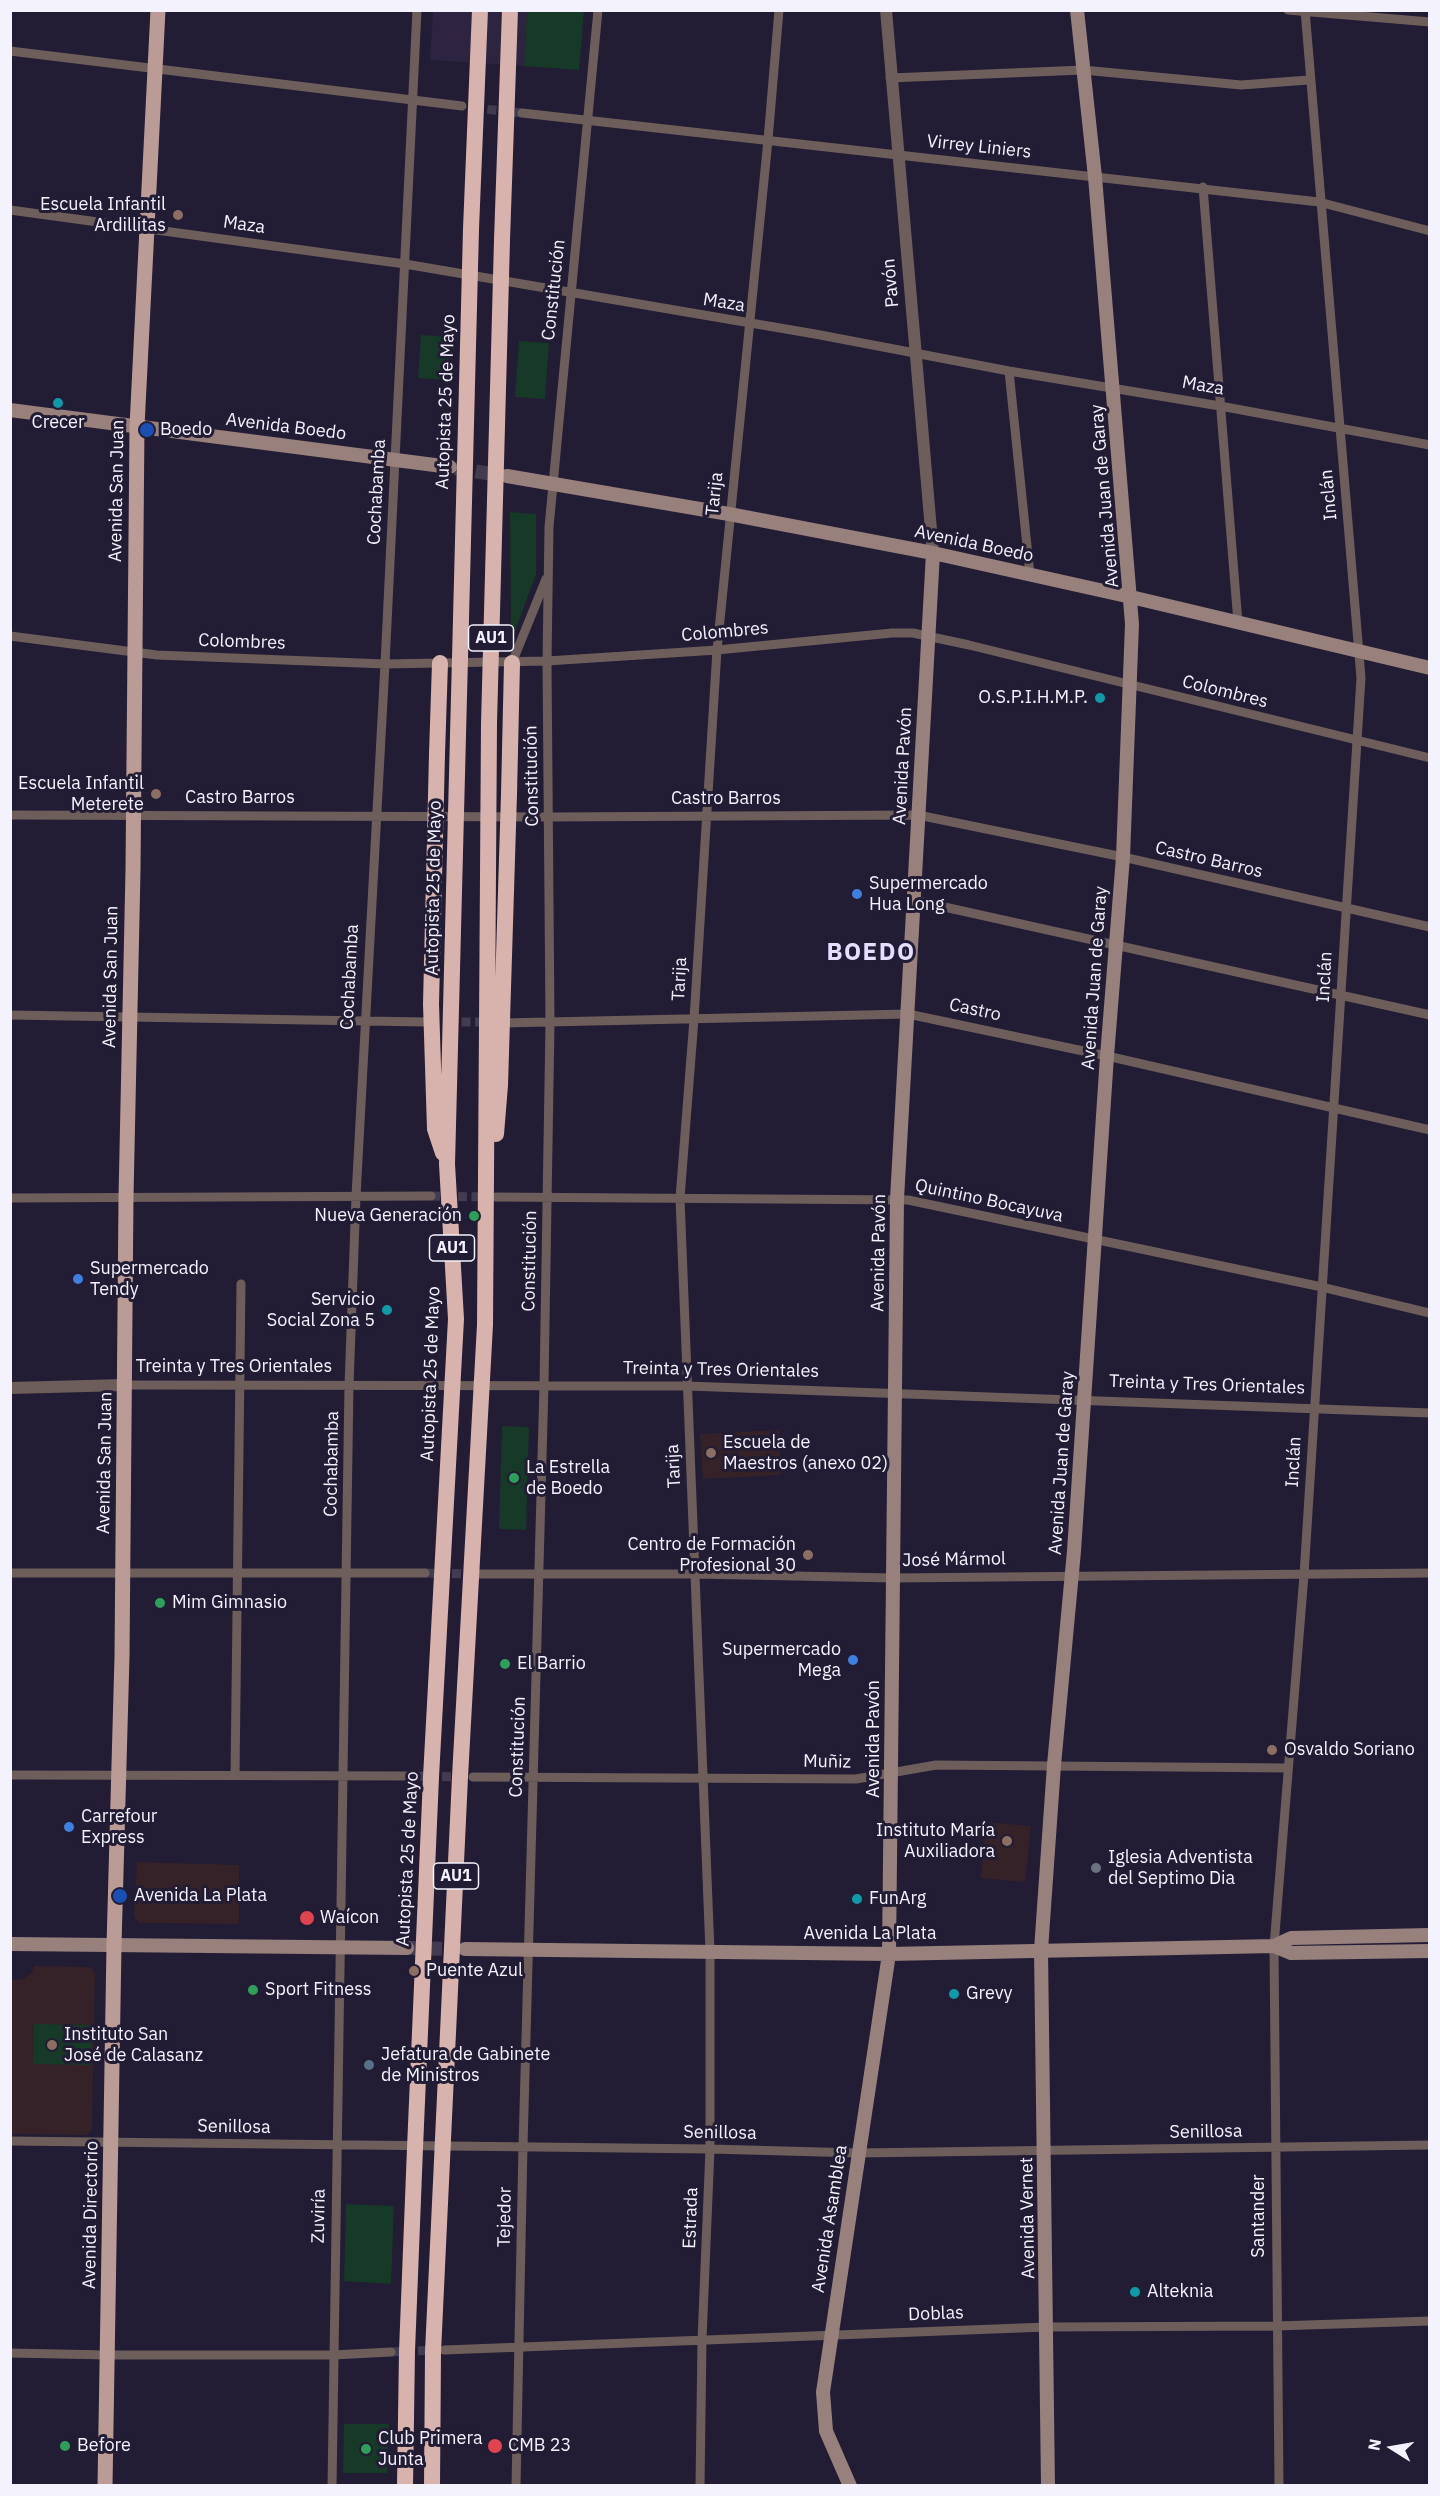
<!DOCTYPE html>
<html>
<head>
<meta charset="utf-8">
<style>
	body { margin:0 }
	#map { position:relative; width:1440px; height:2496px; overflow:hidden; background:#221c34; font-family:"IBM Plex Sans",sans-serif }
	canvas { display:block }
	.frame { position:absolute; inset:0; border:12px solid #f4f2fc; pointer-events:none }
	.north { position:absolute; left:1362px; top:2418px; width:60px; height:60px; -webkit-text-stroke:4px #221c34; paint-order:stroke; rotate:281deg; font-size:16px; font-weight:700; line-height:24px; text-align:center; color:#f4f2fc }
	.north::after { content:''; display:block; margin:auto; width:21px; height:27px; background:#f4f2fc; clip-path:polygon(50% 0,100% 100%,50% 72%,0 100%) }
</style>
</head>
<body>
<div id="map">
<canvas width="1440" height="2496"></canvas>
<div class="frame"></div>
<div class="north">N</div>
</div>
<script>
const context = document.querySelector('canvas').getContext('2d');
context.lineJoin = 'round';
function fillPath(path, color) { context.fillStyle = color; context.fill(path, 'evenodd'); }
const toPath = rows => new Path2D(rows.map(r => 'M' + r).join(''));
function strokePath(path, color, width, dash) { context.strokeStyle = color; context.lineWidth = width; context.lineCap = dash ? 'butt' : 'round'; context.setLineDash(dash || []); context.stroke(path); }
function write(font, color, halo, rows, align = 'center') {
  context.font = font + ' "IBM Plex Sans",sans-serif'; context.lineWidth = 6; context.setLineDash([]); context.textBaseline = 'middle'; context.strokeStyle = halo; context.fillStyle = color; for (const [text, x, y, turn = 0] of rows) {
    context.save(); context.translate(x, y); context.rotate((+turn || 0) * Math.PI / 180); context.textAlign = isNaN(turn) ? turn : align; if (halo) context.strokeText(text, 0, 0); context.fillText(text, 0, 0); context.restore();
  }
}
fillPath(toPath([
	[433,11,527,11,524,66,430,60]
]), '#2c2441');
fillPath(toPath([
	[779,1430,781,1475,703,1479,700,1434],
	[986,1822,1031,1826,1025,1882,981,1878],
	[137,1862,239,1865,239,1924,140,1923,134,1917],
	[34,1966,90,1967,95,1972,92,2130,87,2135,11,2134,10,1980,23,1979,32,1972]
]), '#342228');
fillPath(toPath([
	[527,11,584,11,579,70,524,66],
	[421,335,450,337,448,380,418,378],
	[519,341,549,343,545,399,515,397],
	[510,512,536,514,536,574,511,642],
	[502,1426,529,1427,526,1530,499,1529],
	[34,2024,92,2025,91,2065,33,2064],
	[346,2204,394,2206,391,2284,344,2281],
	[344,2424,389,2424,387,2473,343,2473]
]), '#173927');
strokePath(toPath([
	[474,108,522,113],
	[448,1022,491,1022],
	[431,1196,488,1197],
	[425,1573,473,1574],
	[415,1776,464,1777],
	[391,2352,436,2350]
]), '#423c52', 9, [9, 4.5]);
strokePath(toPath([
	[455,468,504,476],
	[407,1948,460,1949]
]), '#423c52', 14, [14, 7]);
strokePath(toPath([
	[1288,10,1430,22],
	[10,51,462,106],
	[890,78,1083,70,1241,85,1309,80],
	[522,113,1319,202,1430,231],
	[1203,187,1238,623],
	[10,210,405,264,815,334,1009,371,1220,406,1430,445],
	[1009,371,1030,575],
	[10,636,157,655,385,664,547,661,717,650,892,633,913,633,969,645,1430,758],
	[512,663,546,579],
	[10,815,549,817,918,815,1123,857,1430,927],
	[913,900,1430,1015],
	[10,1015,426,1022],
	[503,1023,908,1014,1107,1056,1430,1130],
	[496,1197,908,1200,1322,1287,1430,1313],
	[10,1198,431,1196],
	[125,1385,687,1386,1430,1413],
	[10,1573,425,1573],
	[479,1574,695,1574,893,1578,1430,1573],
	[10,1775,415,1776],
	[235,1775,241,1284],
	[473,1777,856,1779,936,1765,1288,1768],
	[10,2141,710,2149,858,2153,1430,2145],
	[444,2350,1047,2327,1276,2326,1430,2321],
	[10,2353,107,2355,333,2355,391,2352],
	[332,2486,349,1385,356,1196,385,664,417,10],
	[516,2486,523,2146,544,1385,550,1023,547,661,549,527,598,10],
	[700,2486,702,2339,710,2149,710,1952,680,1198,694,1019,717,650,768,140,779,10],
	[1279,2486,1274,1946,1304,1575,1361,678,1305,10]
]), '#6d5e5b', 9);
strokePath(toPath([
	[886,10,933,553],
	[10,1388,125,1385]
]), '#6d5e5b', 12);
strokePath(toPath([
	[10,410,450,467],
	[507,476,729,514,933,553,1131,597,1430,668],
	[10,1944,407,1948],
	[1274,1946,1291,1938,1430,1935],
	[465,1949,889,1954,1274,1946,1291,1953,1430,1951],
	[850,2486,826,2431,823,2392,889,1954,897,1199,933,553],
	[1048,2486,1041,1950,1054,1765,1074,1551,1107,1056,1123,857,1132,624,1095,177,1077,10]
]), '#98807c', 14);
strokePath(toPath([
	[105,2486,114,1945,122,1656,126,1197,133,870,137,426,158,10]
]), '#ba9b96', 15);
strokePath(toPath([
	[437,754,440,663],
	[509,794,512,663]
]), '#d8b3ad', 16);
strokePath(toPath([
	[437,754,431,1004,435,1129,443,1153],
	[496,1134,500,1085,509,794],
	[405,2486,407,2351,415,2148,431,1777,456,1319,447,1164,471,229,480,10],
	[432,2486,433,2352,460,1777,485,1325,489,723,502,240,510,10]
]), '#d8b3ad', 16);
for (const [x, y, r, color] of [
	[178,215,6,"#8d6e63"],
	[58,403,6,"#0f9aa8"],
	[147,430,8,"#1a4fb4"],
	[1100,698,6,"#0f9aa8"],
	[156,794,6,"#8d6e63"],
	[857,894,6,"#3f7fe0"],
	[474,1216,6,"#2e9e5b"],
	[78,1279,6,"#3f7fe0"],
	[387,1310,6,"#0f9aa8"],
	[711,1453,6,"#8d6e63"],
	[514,1478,6,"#2e9e5b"],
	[808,1555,6,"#8d6e63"],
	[160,1603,6,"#2e9e5b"],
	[853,1660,6,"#3f7fe0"],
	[505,1664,6,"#2e9e5b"],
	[1272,1750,6,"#8d6e63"],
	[69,1827,6,"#3f7fe0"],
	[1007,1841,6,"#8d6e63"],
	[1096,1868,6,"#6b7280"],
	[120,1896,8,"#1a4fb4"],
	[857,1899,6,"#0f9aa8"],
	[307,1918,8,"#e0444e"],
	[414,1971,6,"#8d6e63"],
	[253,1990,6,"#2e9e5b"],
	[954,1994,6,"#0f9aa8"],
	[52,2045,6,"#8d6e63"],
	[369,2065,6,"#5c6f8a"],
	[1135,2292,6,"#0f9aa8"],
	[65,2446,6,"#2e9e5b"],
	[495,2446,8,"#e0444e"],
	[366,2449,6,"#2e9e5b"]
]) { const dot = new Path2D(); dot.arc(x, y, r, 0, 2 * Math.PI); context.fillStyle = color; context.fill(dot); strokePath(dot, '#221c34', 2); }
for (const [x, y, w] of [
	[491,638,45],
	[452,1248,45],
	[456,1876,45]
]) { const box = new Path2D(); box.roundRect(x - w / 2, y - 13, w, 26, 4.5); context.fillStyle = '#221c34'; context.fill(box); strokePath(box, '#f4f2fc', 1.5); }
write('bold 16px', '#f4f2fc', null, [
	["AU1",491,638],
	["AU1",452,1248],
	["AU1",456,1876]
]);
write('18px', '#f4f2fc', '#221c34', [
	["Virrey Liniers",979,147,6],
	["Maza",244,225,8],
	["Pavón",891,283,-95],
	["Constitución",554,290,-84],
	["Maza",724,303,9],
	["Maza",1203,386,10],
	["Autopista 25 de Mayo",446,402,-88],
	["Avenida Boedo",286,427,7],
	["Avenida San Juan",117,491,-89],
	["Cochabamba",377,492,-87],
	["Tarija",715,494,-84],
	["Inclán",1329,495,-95],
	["Avenida Juan de Garay",1105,496,-95],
	["Avenida Boedo",974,544,12],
	["Colombres",725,632,-5],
	["Colombres",242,642,2],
	["Colombres",1225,692,14],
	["Avenida Pavón",903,766,-87],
	["Constitución",532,776,-91],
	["Castro Barros",240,798],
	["Castro Barros",726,799],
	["Castro Barros",1209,860,13],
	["Autopista 25 de Mayo",434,888,-89],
	["Avenida San Juan",111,977,-89],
	["Cochabamba",350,977,-87],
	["Inclán",1325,977,-87],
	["Avenida Juan de Garay",1095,978,-86],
	["Tarija",680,979,-87],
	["Castro",975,1010,12],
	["Quintino Bocayuva",989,1201,12],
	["Avenida Pavón",879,1253,-89],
	["Constitución",530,1261,-89],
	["Treinta y Tres Orientales",234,1367],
	["Treinta y Tres Orientales",721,1370,1],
	["Autopista 25 de Mayo",431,1374,-88],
	["Treinta y Tres Orientales",1207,1385,2],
	["Inclán",1294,1462,-87],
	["Avenida San Juan",105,1463,-89],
	["Avenida Juan de Garay",1062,1463,-86],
	["Cochabamba",332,1464,-89],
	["Tarija",674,1466,-93],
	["José Mármol",954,1560,-1],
	["Avenida Pavón",874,1739,-90],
	["Constitución",518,1747,-88],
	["Muñiz",827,1762,1],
	["Autopista 25 de Mayo",408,1859,-87],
	["Avenida La Plata",870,1934],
	["Senillosa",234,2127,1],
	["Senillosa",1206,2132,-1],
	["Senillosa",720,2133,1],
	["Avenida Directorio",91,2215,-89],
	["Zuviría",319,2216,-89],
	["Santander",1259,2216,-90],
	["Tejedor",505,2217,-89],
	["Estrada",691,2218,-88],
	["Avenida Vernet",1028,2218,-91],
	["Avenida Asamblea",830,2219,-81],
	["Doblas",936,2314,-2]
]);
write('18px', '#f4f2fc', '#221c34', [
	["Escuela Infantil",166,205,"right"],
	["Ardillitas",166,226,"right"],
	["Crecer",58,423,"center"],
	["Boedo",160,430],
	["O.S.P.I.H.M.P.",1088,698,"right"],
	["Escuela Infantil",144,784,"right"],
	["Meterete",144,805,"right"],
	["Supermercado",869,884],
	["Hua Long",869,905],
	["Nueva Generación",462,1216,"right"],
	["Supermercado",90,1269],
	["Tendy",90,1290],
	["Servicio",375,1300,"right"],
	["Social Zona 5",375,1321,"right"],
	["Escuela de",723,1443],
	["Maestros (anexo 02)",723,1464],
	["La Estrella",526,1468],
	["de Boedo",526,1489],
	["Centro de Formación",796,1545,"right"],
	["Profesional 30",796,1566,"right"],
	["Mim Gimnasio",172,1603],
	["Supermercado",841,1650,"right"],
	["Mega",841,1671,"right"],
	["El Barrio",517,1664],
	["Osvaldo Soriano",1284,1750],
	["Carrefour",81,1817],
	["Express",81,1838],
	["Instituto María",995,1831,"right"],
	["Auxiliadora",995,1852,"right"],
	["Iglesia Adventista",1108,1858],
	["del Septimo Dia",1108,1879],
	["Avenida La Plata",134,1896],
	["FunArg",869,1899],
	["Waícon",320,1918],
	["Puente Azul",426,1971],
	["Sport Fitness",265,1990],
	["Grevy",966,1994],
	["Instituto San",64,2035],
	["José de Calasanz",64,2056],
	["Jefatura de Gabinete",381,2055],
	["de Ministros",381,2076],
	["Alteknia",1147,2292],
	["Club Primera",378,2439],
	["Junta",378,2460],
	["Before",77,2446],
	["CMB 23",508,2446]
], 'left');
context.letterSpacing = '1.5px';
write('bold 24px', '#e5deff', '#221c34', [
	["BOEDO",871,953]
]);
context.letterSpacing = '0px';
</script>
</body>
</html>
